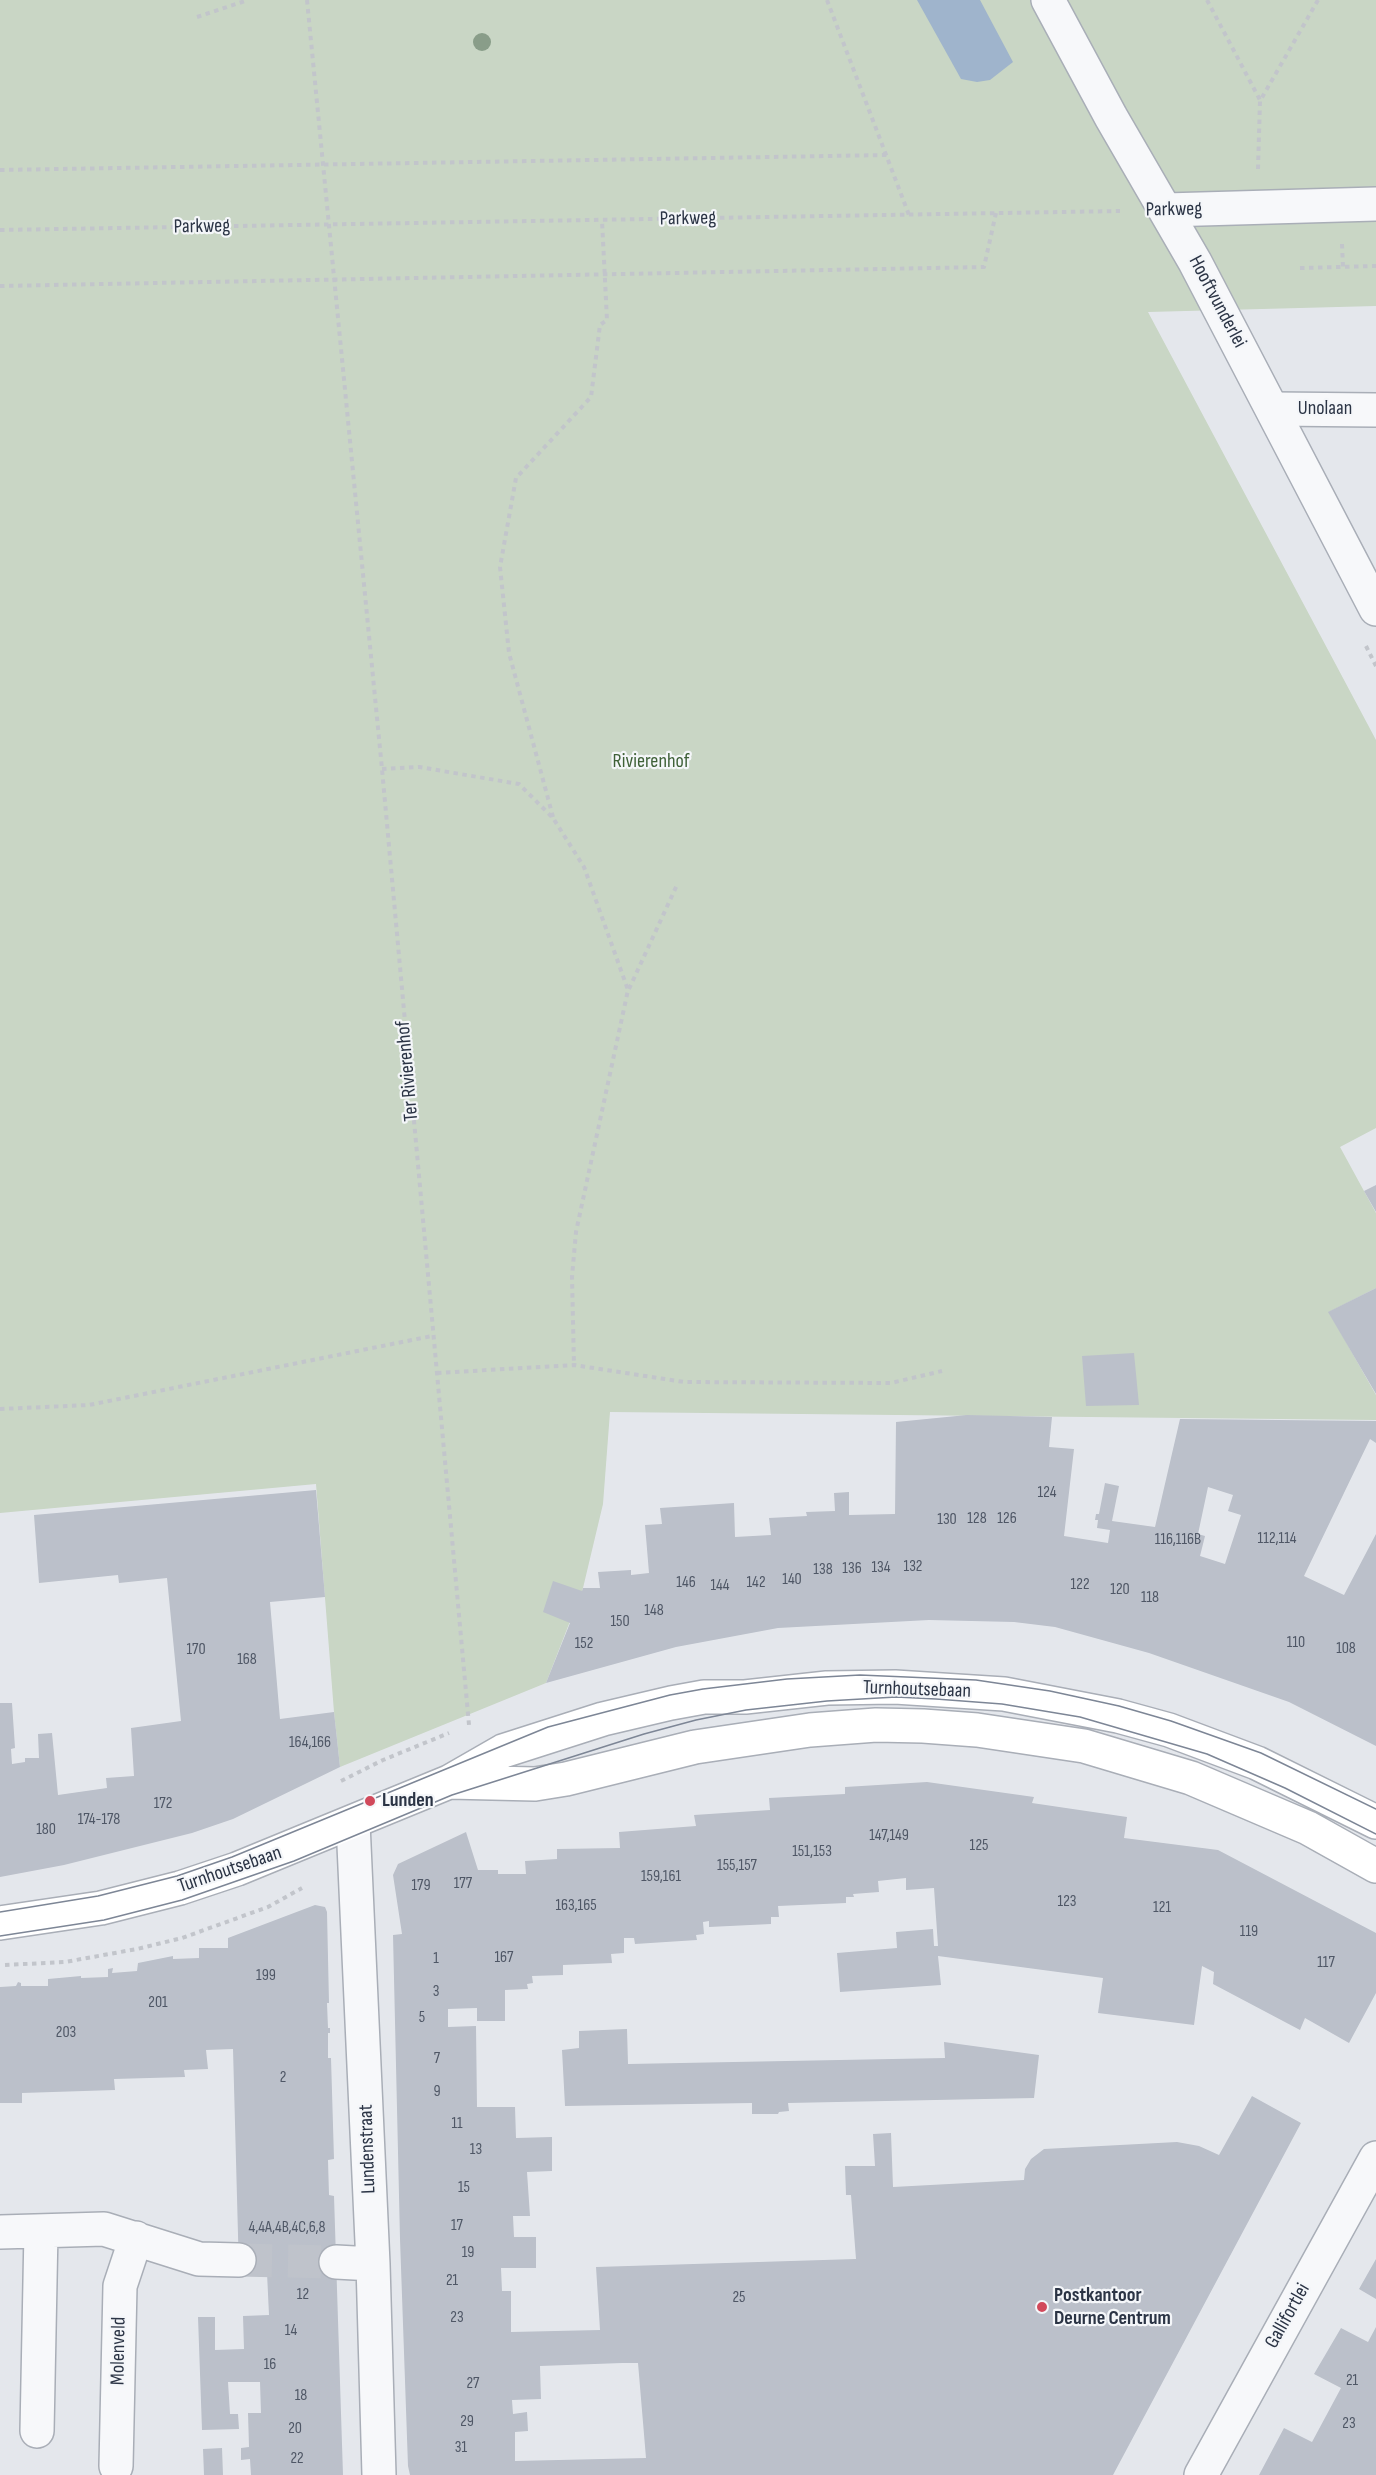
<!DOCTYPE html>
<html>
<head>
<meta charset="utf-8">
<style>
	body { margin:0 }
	canvas { display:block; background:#e4e7ec }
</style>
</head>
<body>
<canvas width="1376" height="2475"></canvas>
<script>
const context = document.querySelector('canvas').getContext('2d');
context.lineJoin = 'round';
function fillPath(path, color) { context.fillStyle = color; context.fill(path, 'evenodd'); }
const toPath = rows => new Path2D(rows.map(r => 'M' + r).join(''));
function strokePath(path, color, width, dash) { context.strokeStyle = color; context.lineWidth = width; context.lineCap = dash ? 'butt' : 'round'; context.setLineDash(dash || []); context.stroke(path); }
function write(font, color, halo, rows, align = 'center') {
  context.font = font + ' "Sofia Sans Condensed",sans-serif'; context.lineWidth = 4.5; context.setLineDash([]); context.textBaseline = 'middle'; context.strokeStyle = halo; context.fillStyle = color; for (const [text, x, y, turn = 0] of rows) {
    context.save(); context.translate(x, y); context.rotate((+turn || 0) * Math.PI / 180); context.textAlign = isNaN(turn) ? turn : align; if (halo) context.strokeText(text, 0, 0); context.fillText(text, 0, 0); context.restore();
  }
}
fillPath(toPath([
	[0,0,1376,0,1376,306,1148,312,1376,740,1376,1128,1340,1147,1376,1213,1376,1288,1329,1312,1376,1395,1376,1420,610,1412,603,1504,583,1588,546,1683,340,1767,334,1712,316,1484,0,1513]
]), '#c9d6c5');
fillPath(toPath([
	[917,0,980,0,1013,62,990,80,977,82,961,79]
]), '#9fb4cc');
fillPath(toPath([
	[1376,1185,1376,1212,1364,1191],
	[1376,1288,1376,1394,1328,1312],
	[1134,1353,1139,1405,1086,1406,1082,1356],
	[967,1415,1052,1417,1049,1447,1074,1449,1064,1536,1108,1543,1110,1530,1097,1528,1098,1520,1095,1520,1096,1514,1099,1514,1105,1483,1119,1486,1112,1521,1155,1527,1180,1419,1376,1421,1376,1443,1370,1439,1304,1576,1344,1595,1376,1534,1376,1746,1289,1702,1149,1653,1055,1627,1014,1622,929,1620,778,1628,676,1647,546,1683,570,1623,543,1612,553,1581,582,1591,583,1588,600,1588,598,1572,631,1570,631,1575,649,1573,645,1525,662,1524,660,1508,734,1503,735,1537,771,1535,769,1518,807,1516,806,1512,835,1511,834,1493,849,1492,849,1515,895,1514,896,1422],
	[1208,1487,1233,1495,1228,1511,1241,1515,1225,1564,1200,1556,1205,1536,1198,1534],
	[316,1490,325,1597,270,1602,280,1719,334,1712,340,1767,233,1819,192,1833,64,1865,0,1877,0,1703,12,1703,15,1748,11,1749,12,1764,25,1762,25,1758,39,1758,38,1734,52,1733,58,1795,107,1788,106,1778,134,1776,131,1728,181,1721,167,1578,119,1583,118,1575,39,1583,34,1515],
	[927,1782,1034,1797,1032,1803,1127,1817,1124,1838,1218,1850,1376,1933,1376,1993,1349,2043,1305,2018,1300,2030,1213,1984,1214,1972,1202,1966,1194,2025,1098,2013,1103,1978,938,1956,941,1985,840,1992,837,1953,897,1948,896,1932,933,1929,934,1946,938,1946,934,1888,906,1890,906,1878,878,1881,879,1892,853,1894,854,1897,846,1897,846,1903,778,1906,779,1917,771,1917,771,1924,709,1927,709,1921,703,1922,704,1934,696,1935,697,1940,635,1944,634,1938,624,1938,624,1953,611,1954,612,1963,563,1965,563,1975,532,1976,533,1983,527,1984,528,1989,505,1990,505,2021,477,2021,477,2008,448,2009,448,2027,476,2026,477,2107,515,2107,516,2138,552,2137,552,2171,527,2172,530,2216,513,2216,514,2237,536,2237,536,2268,501,2268,502,2291,511,2291,511,2332,600,2330,596,2267,856,2259,851,2195,846,2195,845,2166,875,2166,873,2134,891,2133,893,2187,1024,2180,1025,2169,1031,2159,1044,2149,1177,2142,1199,2146,1219,2155,1252,2096,1301,2123,1113,2475,410,2475,408,2466,400,2239,393,1935,402,1934,393,1875,398,1864,466,1832,478,1870,498,1870,498,1874,526,1874,525,1861,557,1859,557,1849,620,1848,619,1832,696,1826,694,1815,770,1810,769,1798,845,1794,845,1787],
	[622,2363,638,2363,646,2458,515,2461,515,2432,528,2431,527,2412,513,2414,512,2400,541,2399,540,2366],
	[315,1905,325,1907,327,1912,329,2003,327,2003,328,2028,330,2028,330,2033,328,2033,328,2058,331,2058,334,2159,328,2160,329,2195,334,2196,343,2475,251,2475,250,2459,241,2460,241,2448,249,2447,248,2413,261,2413,260,2382,228,2382,230,2414,238,2414,239,2429,202,2430,198,2317,215,2317,215,2350,244,2349,243,2316,269,2315,267,2273,239,2272,233,2049,206,2050,208,2069,184,2070,185,2077,114,2079,115,2090,22,2093,22,2103,0,2103,0,1987,16,1986,18,1982,21,1983,21,1986,48,1986,48,1979,81,1976,81,1978,108,1977,108,1969,113,1968,112,1973,137,1971,138,1963,173,1956,173,1959,199,1958,199,1948,228,1948,228,1938],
	[627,2029,628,2064,945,2058,944,2042,1039,2055,1034,2098,788,2103,789,2111,779,2112,778,2114,752,2114,752,2103,565,2106,562,2050,579,2048,579,2031],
	[1376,2259,1376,2299,1359,2289],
	[1376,2327,1376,2475,1259,2475,1284,2428,1312,2442,1341,2388,1314,2374,1341,2328,1368,2342],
	[222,2448,223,2475,204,2475,203,2449]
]), '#bbc0ca');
strokePath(toPath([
	[239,2260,336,2262]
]), '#bfc3cb', 33, [33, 16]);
const minor = toPath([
	[1166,210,1376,204],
	[1273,409,1376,410],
	[353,1823,373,2264,379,2475],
	[0,2232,104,2229,199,2259,239,2260],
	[336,2262,373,2264],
	[37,2431,41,2231],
	[116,2466,120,2286,136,2238],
	[1201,2475,1376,2158]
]);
const tertiary = toPath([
	[1048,0,1111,117,1195,262,1376,609]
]);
const secondary = toPath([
	[449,1782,535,1784,566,1779,695,1747,810,1730,876,1725,923,1726,977,1730,1084,1746,1191,1778,1308,1828,1376,1866],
	[0,1923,101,1908,180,1888,237,1869,449,1782,503,1751,603,1719,671,1703,704,1697,745,1697,827,1688,895,1687,1004,1694,1118,1716,1169,1730,1257,1763,1376,1822]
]);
strokePath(minor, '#a9aeb7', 36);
strokePath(tertiary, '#a9aeb7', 36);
strokePath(secondary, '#a9aeb7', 36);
strokePath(toPath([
	[307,0,382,769,469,1725],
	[827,0,909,215],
	[1207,0,1260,100],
	[197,17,248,0],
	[1258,169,1260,101,1318,0],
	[0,170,887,155],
	[0,230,1120,211],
	[1342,244,1343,267],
	[1300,268,1376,266],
	[0,286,984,267,996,213],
	[1366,646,1376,666],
	[382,769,419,767,519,784,553,818,584,867,628,990,576,1232,572,1277,574,1365],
	[553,817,509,653,500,567,516,478,591,397,600,325,607,320,602,220],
	[629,989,677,885],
	[437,1373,574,1365,684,1382,891,1383,942,1371],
	[0,1409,89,1405,432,1336],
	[341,1781,383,1760,449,1733],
	[5,1965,65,1962,137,1949,182,1938,268,1907,302,1888]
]), '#c2c5cb', 4, [4.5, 4.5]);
strokePath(minor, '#f7f8fa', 33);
strokePath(tertiary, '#f7f8fa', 33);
strokePath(secondary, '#fff', 33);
strokePath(toPath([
	[0,1912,98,1896,177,1876,232,1857,548,1727,670,1695,703,1689,787,1679,860,1675,976,1680,1050,1691,1119,1706,1171,1721,1261,1753,1376,1809],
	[0,1936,104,1920,182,1900,294,1861,452,1795,644,1734,696,1720,746,1710,827,1701,896,1697,936,1699,1002,1704,1080,1717,1207,1754,1285,1788,1376,1834]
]), '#7d8696', 1.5);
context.fillStyle = '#899d89';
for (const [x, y] of [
	[482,42]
]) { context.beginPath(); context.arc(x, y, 9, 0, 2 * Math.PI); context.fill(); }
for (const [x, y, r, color] of [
	[370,1801,6,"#d1495b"],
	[1042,2307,6,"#d1495b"]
]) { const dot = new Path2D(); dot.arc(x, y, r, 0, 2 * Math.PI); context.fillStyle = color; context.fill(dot); strokePath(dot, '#f4f6f9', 2); }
write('16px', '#4f5766', null, [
	["124",1047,1493],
	["128",977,1519],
	["126",1007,1519],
	["130",947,1520],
	["112,114",1277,1539],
	["116,116B",1178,1540],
	["132",913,1567],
	["134",881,1568],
	["136",852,1569],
	["138",823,1570],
	["140",792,1580],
	["146",686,1583],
	["142",756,1583],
	["122",1080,1585],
	["144",720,1586],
	["120",1120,1590],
	["118",1150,1598],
	["148",654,1611],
	["150",620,1622],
	["110",1296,1643],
	["152",584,1644],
	["108",1346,1649],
	["170",196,1650],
	["168",247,1660],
	["164,166",310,1743],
	["172",163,1804],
	["174-178",99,1820],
	["180",46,1830],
	["147,149",889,1836],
	["125",979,1846],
	["151,153",812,1852],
	["155,157",737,1866],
	["159,161",661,1877],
	["177",463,1884],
	["179",421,1886],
	["123",1067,1902],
	["163,165",576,1906],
	["121",1162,1908],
	["119",1249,1932],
	["167",504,1958],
	["1",436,1959],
	["117",1326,1963],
	["199",266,1976],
	["3",436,1992],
	["201",158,2003],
	["5",422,2018],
	["203",66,2033],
	["7",437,2059],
	["2",283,2078],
	["9",437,2092],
	["11",457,2124],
	["13",476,2150],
	["15",464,2188],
	["17",457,2226],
	["4,4A,4B,4C,6,8",287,2228],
	["19",468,2253],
	["21",452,2281],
	["12",303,2295],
	["25",739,2298],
	["23",457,2318],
	["14",291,2331],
	["16",270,2365],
	["21",1352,2381],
	["27",473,2384],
	["18",301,2396],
	["29",467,2422],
	["23",1349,2424],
	["20",295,2429],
	["31",461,2448],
	["22",297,2459]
]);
write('20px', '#2b3445', '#f4f6f9', [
	["Parkweg",1174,210,-1],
	["Parkweg",688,219,-1],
	["Parkweg",202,227,-1],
	["Hooftvunderlei",1217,302,62],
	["Unolaan",1325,409],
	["Ter Rivierenhof",408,1071,-95],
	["Turnhoutsebaan",917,1690,2],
	["Turnhoutsebaan",230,1870,-19],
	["Lundenstraat",368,2149,-92],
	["Gallifortlei",1288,2316,-61],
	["Molenveld",119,2351,-89]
]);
write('20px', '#3f6138', '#f4f6f9', [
	["Rivierenhof",651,762]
]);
write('bold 20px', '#2b3445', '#f4f6f9', [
	["Lunden",382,1801],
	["Postkantoor",1054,2296],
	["Deurne Centrum",1054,2319]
], 'left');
</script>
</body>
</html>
